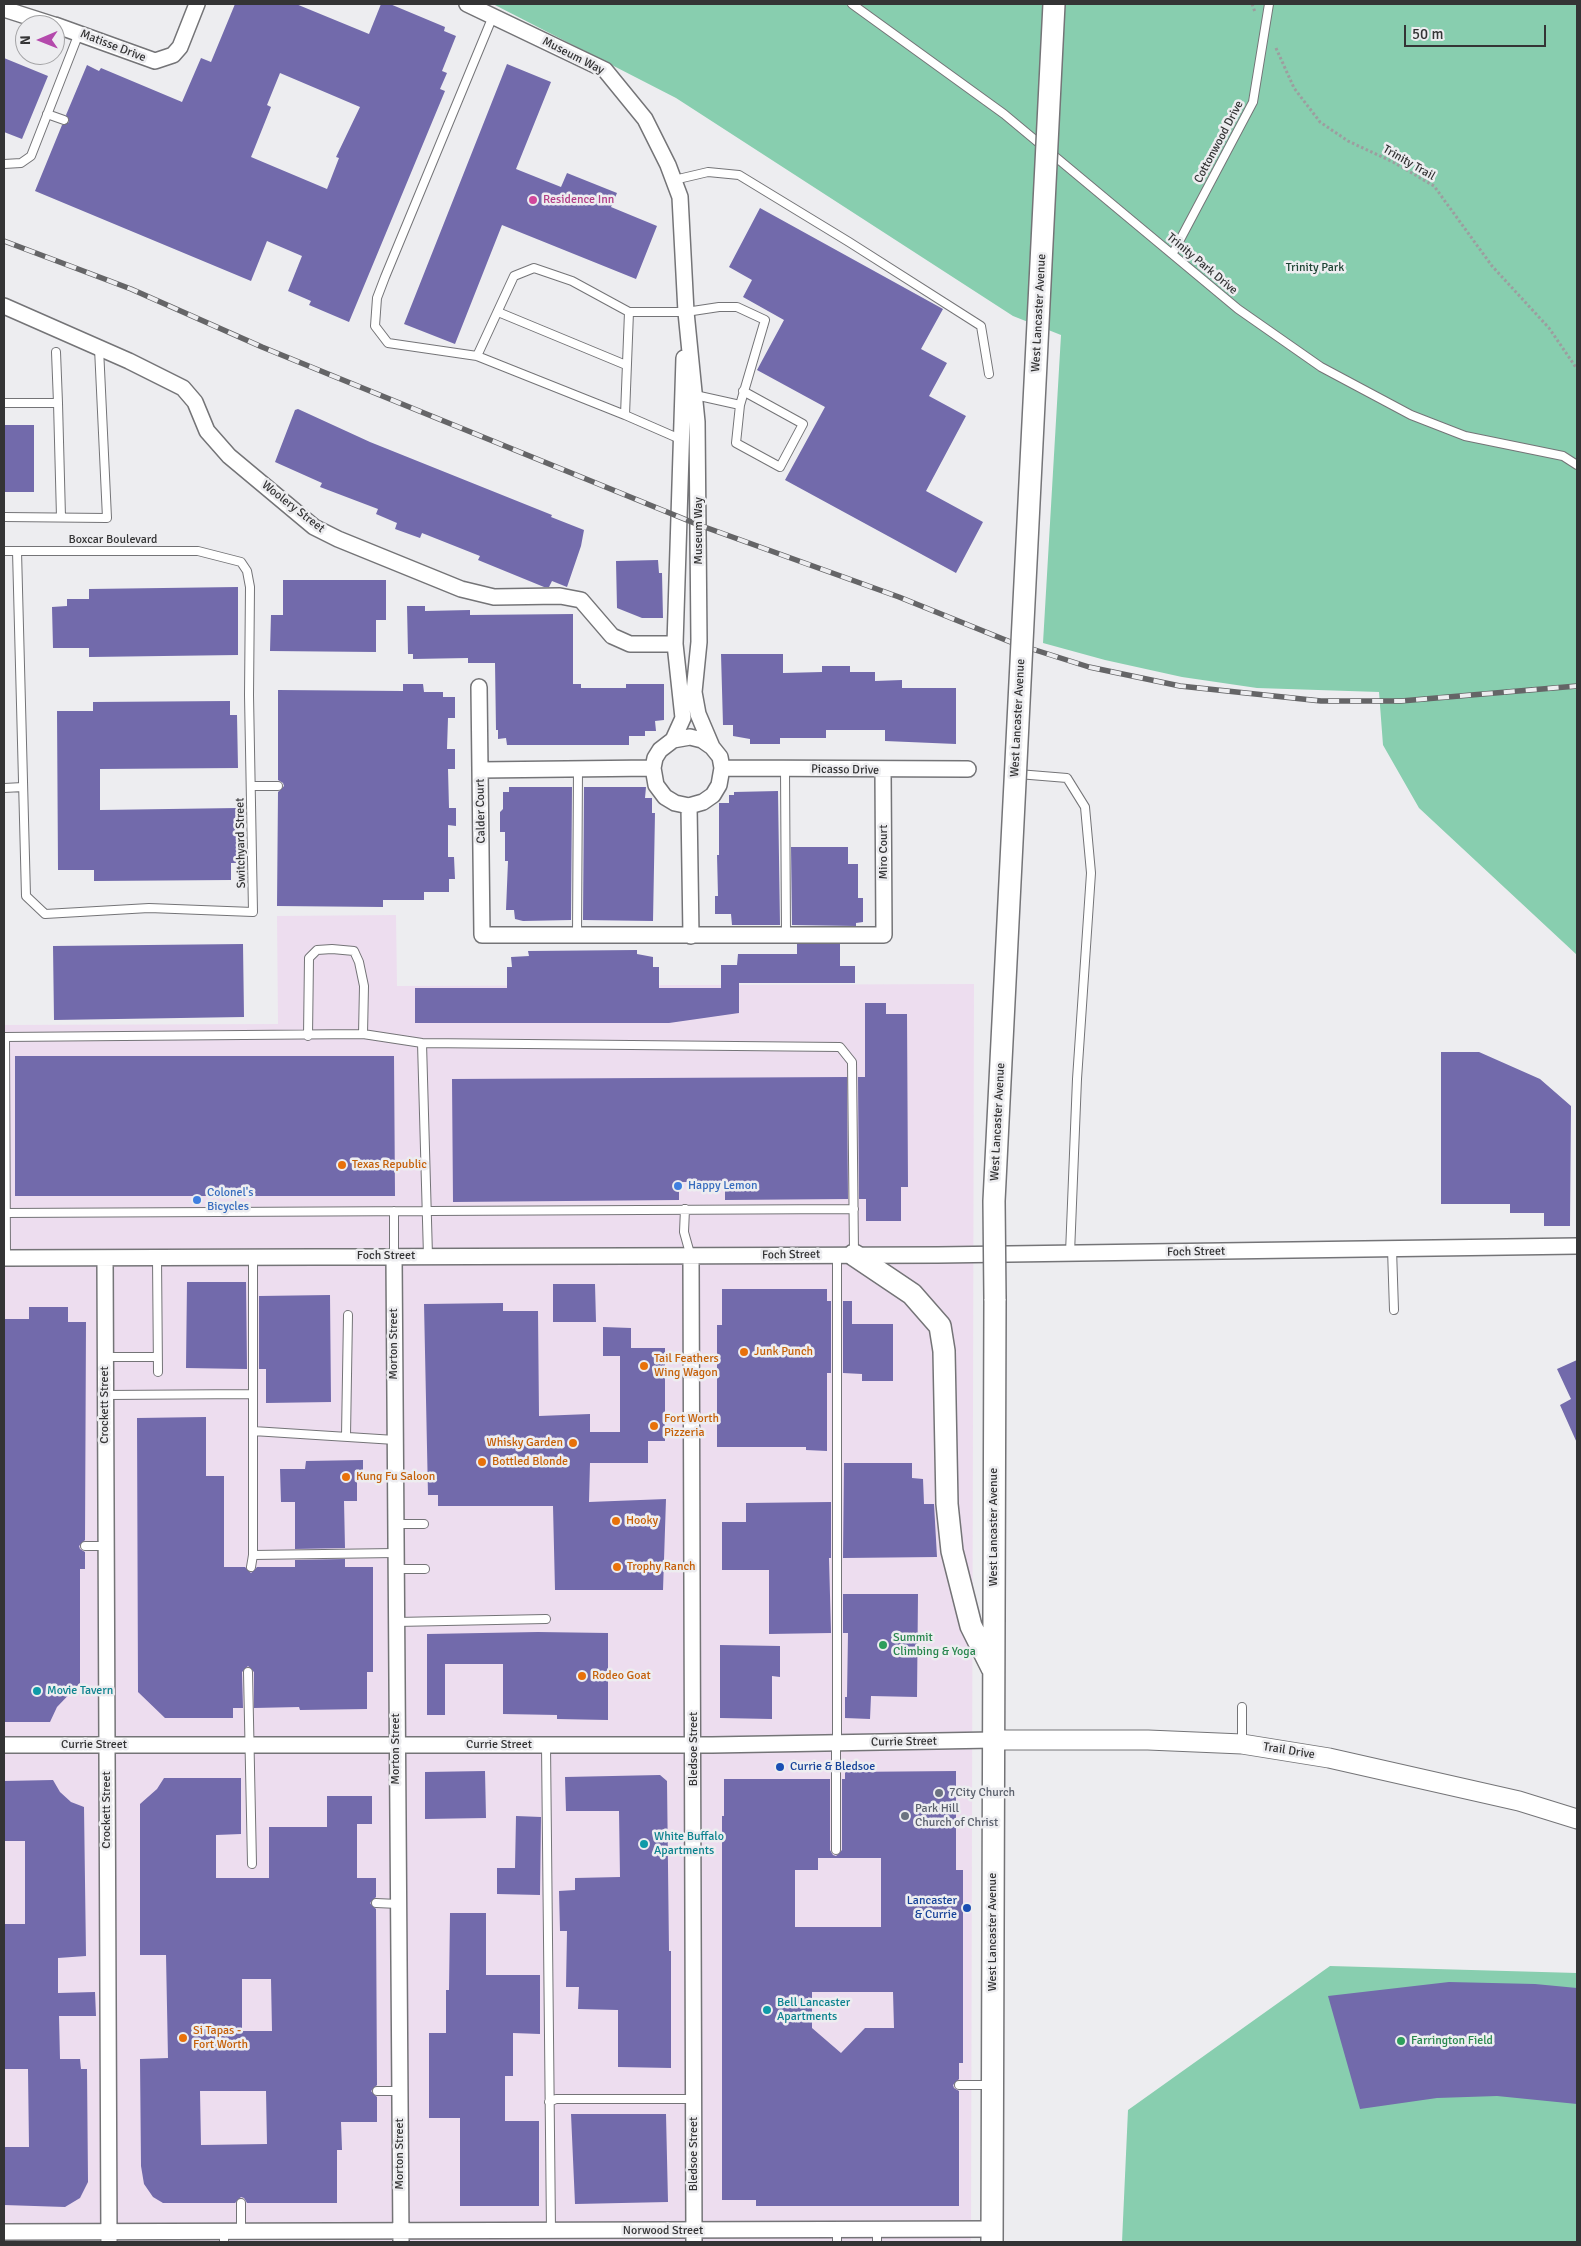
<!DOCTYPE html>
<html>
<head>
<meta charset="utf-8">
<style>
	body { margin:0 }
	#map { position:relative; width:1581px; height:2246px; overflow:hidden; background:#ededf0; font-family:Signika,sans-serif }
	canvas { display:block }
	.frame { position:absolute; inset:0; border:5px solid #343435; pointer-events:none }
	.north { position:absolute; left:15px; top:15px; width:50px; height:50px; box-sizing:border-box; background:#ededf0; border:1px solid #a3a3a5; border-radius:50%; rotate:269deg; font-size:14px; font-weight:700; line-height:20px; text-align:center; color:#343435 }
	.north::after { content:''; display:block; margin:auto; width:18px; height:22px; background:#b44aac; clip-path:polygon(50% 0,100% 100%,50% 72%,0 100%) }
	.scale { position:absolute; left:1404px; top:25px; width:142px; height:22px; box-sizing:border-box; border:2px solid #343435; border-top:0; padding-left:6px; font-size:15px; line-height:18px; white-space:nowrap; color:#343435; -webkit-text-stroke:4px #ededf0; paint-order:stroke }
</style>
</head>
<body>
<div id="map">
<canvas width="1581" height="2246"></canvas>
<div class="frame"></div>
<div class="north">N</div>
<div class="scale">50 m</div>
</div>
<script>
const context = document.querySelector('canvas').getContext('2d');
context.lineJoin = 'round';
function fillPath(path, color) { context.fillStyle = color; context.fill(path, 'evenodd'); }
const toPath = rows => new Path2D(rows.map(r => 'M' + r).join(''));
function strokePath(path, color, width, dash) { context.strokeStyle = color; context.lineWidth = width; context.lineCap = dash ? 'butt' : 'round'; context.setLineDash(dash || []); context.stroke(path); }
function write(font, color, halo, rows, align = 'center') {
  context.font = font + ' Signika,sans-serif'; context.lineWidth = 5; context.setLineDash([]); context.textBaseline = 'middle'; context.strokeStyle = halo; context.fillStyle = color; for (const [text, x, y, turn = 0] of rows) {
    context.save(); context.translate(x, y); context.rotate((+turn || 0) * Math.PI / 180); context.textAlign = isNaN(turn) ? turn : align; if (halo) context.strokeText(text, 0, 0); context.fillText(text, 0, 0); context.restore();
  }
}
fillPath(toPath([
	[396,915,397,986,974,984,971,2242,4,2242,4,1025,278,1024,277,916]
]), '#edddef');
fillPath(toPath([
	[493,4,1577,4,1577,955,1419,808,1383,745,1379,692,1257,688,1182,677,1105,660,1043,643,1061,335,1013,316,676,98],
	[1330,1966,1577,1973,1577,2242,1122,2242,1128,2110]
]), '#88ceaf');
fillPath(toPath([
	[235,4,296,4,369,34,381,4,390,4,445,27,444,31,456,36,442,71,447,73,440,89,445,91,349,322,309,305,311,301,288,291,302,256,267,241,251,281,35,191,62,125,69,122,66,115,87,65,99,71,101,68,182,102,201,58,211,62],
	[280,73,360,107,336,157,339,158,327,189,251,157,271,107,267,105],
	[4,58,48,76,22,139,4,132],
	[507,64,551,82,516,169,561,187,567,173,617,193,611,207,657,226,636,279,502,225,455,344,404,324],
	[760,208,943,309,921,349,947,363,929,396,966,416,926,491,983,522,956,573,785,480,825,407,757,370,784,320,743,297,752,280,729,267],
	[298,409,370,442,552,515,551,517,584,530,581,546,567,587,552,581,549,587,544,587,478,560,480,556,422,533,420,538,395,529,397,523,376,514,378,509,320,487,322,483,275,462,295,410],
	[4,425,34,425,34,492,4,492],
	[658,560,659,573,662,573,663,618,642,618,617,608,616,561],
	[283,580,386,580,386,620,376,620,376,652,270,651,271,615,283,615],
	[238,587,238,655,89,657,89,648,53,648,52,607,67,606,67,599,89,599,89,589],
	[407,606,425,606,425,611,470,610,470,615,573,614,573,684,581,684,581,688,626,688,626,684,664,684,664,720,655,721,656,731,645,731,645,736,629,736,629,745,507,745,506,738,498,739,498,730,496,730,495,663,468,663,468,658,413,659,413,654,408,654],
	[721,654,783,654,783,673,822,672,822,666,850,666,850,672,875,672,875,681,902,680,902,688,956,688,956,744,885,741,885,730,826,730,826,738,780,738,780,744,750,744,750,739,733,736,733,725,723,725],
	[403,684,423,684,424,692,443,692,443,697,455,697,455,718,448,718,447,749,455,749,455,769,448,769,449,808,456,808,456,826,448,825,448,857,454,857,455,879,449,879,449,892,424,892,424,900,383,900,383,907,277,906,278,792,284,786,283,783,278,780,278,690,403,691],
	[230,701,230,715,237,715,238,768,100,769,100,810,238,808,238,863,231,863,231,880,94,881,94,870,58,870,57,711,93,711,93,702],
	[509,787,572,787,571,920,523,921,515,919,514,910,506,910,508,861,505,861,505,832,500,832,500,812,503,809,503,792,509,792],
	[584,787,646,787,645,798,652,798,652,813,655,813,653,921,583,920],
	[778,791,780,925,732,925,731,914,715,914,715,896,718,896,717,855,719,855,719,803,729,803,729,795,734,795,734,792],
	[791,847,848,847,848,864,858,864,858,898,863,898,863,922,856,923,856,926,792,925],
	[243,944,244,1017,54,1020,53,946],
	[797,944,840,944,840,966,855,966,855,983,739,983,739,1013,669,1023,415,1023,415,988,507,988,507,967,512,967,511,957,529,956,528,951,637,950,637,954,653,957,653,967,659,967,659,988,721,988,721,965,737,965,738,954,797,954],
	[865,1003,886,1003,886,1014,907,1014,908,1187,901,1187,901,1221,866,1221,866,1199,859,1199,858,1077,865,1077],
	[1441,1052,1479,1052,1540,1079,1571,1106,1570,1226,1544,1226,1544,1213,1510,1213,1510,1204,1441,1204],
	[15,1056,394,1056,395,1196,15,1196],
	[847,1077,848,1199,725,1200,725,1182,679,1182,679,1200,453,1202,452,1079],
	[187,1282,246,1282,247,1369,186,1368],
	[553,1284,595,1284,596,1322,553,1322],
	[722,1289,827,1289,827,1301,831,1301,831,1373,827,1373,827,1451,806,1450,806,1447,717,1447,717,1325,722,1325],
	[330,1295,331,1402,266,1403,266,1369,259,1369,259,1296],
	[843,1301,852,1301,852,1324,893,1324,893,1381,862,1381,862,1374,843,1373],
	[503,1303,503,1311,538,1311,539,1416,590,1414,590,1432,620,1432,620,1356,603,1356,603,1327,631,1328,631,1348,665,1348,665,1441,648,1441,648,1463,590,1463,589,1502,666,1499,663,1590,555,1590,553,1506,438,1506,438,1495,428,1495,424,1304],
	[29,1307,68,1307,68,1322,86,1322,85,1540,79,1546,80,1549,85,1552,85,1569,80,1569,80,1683,57,1707,50,1722,4,1722,4,1319,29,1319],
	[1577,1360,1577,1443,1560,1405,1571,1399,1557,1369],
	[206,1417,206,1476,224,1476,224,1567,245,1567,251,1573,257,1567,295,1567,295,1560,345,1559,345,1567,373,1567,373,1672,367,1672,367,1709,300,1710,299,1707,254,1708,254,1672,248,1666,242,1672,243,1708,233,1708,233,1718,165,1718,138,1692,137,1418],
	[363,1460,363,1481,357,1481,357,1501,344,1501,345,1548,295,1549,295,1502,281,1502,280,1469,305,1469,306,1461],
	[844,1463,912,1463,912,1478,923,1479,924,1504,934,1504,937,1557,843,1558],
	[831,1502,831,1558,829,1558,831,1633,769,1634,769,1570,722,1570,722,1522,746,1522,746,1503],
	[843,1594,918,1594,917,1697,871,1696,870,1719,845,1718,845,1697,847,1697,848,1633,843,1633],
	[538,1632,608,1633,608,1720,557,1719,557,1715,503,1714,503,1664,445,1664,445,1715,427,1715,427,1634],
	[720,1645,780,1646,780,1677,772,1676,772,1719,720,1718],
	[485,1771,486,1818,425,1819,425,1772],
	[956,1771,956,1870,963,1870,963,2063,959,2063,959,2079,953,2085,954,2088,959,2091,959,2206,756,2206,756,2200,722,2200,722,1816,724,1816,724,1779,830,1779,830,1850,833,1855,836,1856,842,1850,842,1779,845,1779,845,1772],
	[818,1858,881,1858,881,1927,795,1927,795,1870,818,1870],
	[812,1992,893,1992,894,2028,865,2028,841,2053,812,2028],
	[660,1775,667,1781,669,1951,671,1951,671,2068,618,2067,618,2010,578,2009,579,1987,566,1987,567,1931,560,1931,559,1891,575,1890,575,1878,620,1877,619,1811,566,1811,565,1777],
	[164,1778,241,1778,241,1834,216,1835,216,1878,269,1878,269,1827,327,1827,327,1796,372,1796,372,1824,357,1824,357,1878,376,1878,376,1897,370,1903,376,1909,377,2085,371,2091,377,2097,377,2122,341,2122,342,2150,337,2150,337,2203,247,2203,244,2198,241,2197,235,2203,163,2203,153,2197,144,2184,141,2166,140,2059,168,2058,166,1955,140,1955,140,1804,157,1789],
	[242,1979,271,1979,272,2031,242,2031],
	[200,2091,266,2091,267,2144,201,2145],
	[53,1780,60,1792,71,1802,84,1807,86,1956,58,1958,58,1993,95,1992,96,2016,59,2016,60,2059,80,2059,81,2069,87,2069,88,2182,80,2198,65,2207,4,2205,4,2147,29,2147,28,2069,4,2069,4,1924,25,1924,25,1841,4,1841,4,1781],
	[516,1816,541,1817,540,1895,497,1894,497,1868,515,1868],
	[450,1913,486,1913,486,1975,540,1975,540,2034,513,2033,513,2076,505,2076,505,2121,539,2121,539,2206,460,2206,460,2118,429,2118,429,2033,446,2033,446,1990,449,1990],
	[1449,1982,1535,1984,1577,1988,1577,2104,1497,2096,1437,2098,1360,2109,1328,1996],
	[571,2114,666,2114,668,2202,575,2204]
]), '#726aab');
const service = toPath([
	[852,4,1004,114,1238,309,1321,367,1411,415,1465,436,1563,456,1577,465],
	[493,16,385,277,377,298,375,326,388,343,477,356,625,415,629,312,686,312,719,307,737,307,765,320,740,405,695,395],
	[47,114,64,120],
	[4,164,21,163,31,156,79,33],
	[674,180,708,172,739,175,849,242,981,326,989,374],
	[1173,253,1253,102,1269,4],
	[498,312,626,365],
	[56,352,58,403],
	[477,356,514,276,534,268,572,281,629,312],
	[4,403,58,403,61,517],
	[740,405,736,443,780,467,803,424,743,391],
	[625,415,680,439],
	[4,517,107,518,99,348],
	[4,551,198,551,241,562,247,571,250,587,249,695,253,912,149,908,45,914,26,896,17,551],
	[785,769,786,934],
	[1018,774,1067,778,1085,807,1091,873,1077,1079,1070,1253],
	[251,786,278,786],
	[4,788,23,787],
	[577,935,578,769],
	[308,1036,309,958,317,950,332,949,354,951,359,962,364,986,363,1034],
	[4,1037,363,1034,422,1043,840,1047,852,1062,854,1253],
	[5,1037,6,1258],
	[422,1043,428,1256],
	[685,1209,684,1232,691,1257],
	[5,1213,854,1209],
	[1392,1249,1394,1310],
	[837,1255,837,1743],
	[394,1256,394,1211],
	[157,1258,158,1372],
	[105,1357,157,1357],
	[106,1395,253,1394],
	[253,1431,395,1440],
	[346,1436,348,1315],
	[395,1524,424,1524],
	[85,1546,106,1546],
	[253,1555,395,1553],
	[251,1567,253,1555,253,1257],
	[396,1569,425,1569],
	[396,1622,546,1619],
	[248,1672,252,1864],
	[1242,1707,1242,1744],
	[546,1745,551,2231],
	[836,1850,836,1743],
	[376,1903,398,1904],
	[959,2085,990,2085],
	[377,2091,400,2091],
	[549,2102,556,2099,694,2099],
	[837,2230,837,2242],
	[877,2230,877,2242],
	[224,2232,224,2242],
	[241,2232,241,2203]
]);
const minor = toPath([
	[467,4,605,70,645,119,668,165,680,197,686,312,697,422,699,642,694,692,698,714,712,747,720,757,722,768,719,785,713,795,703,802,689,806,675,803,665,797,656,785,653,768,655,758,660,750,673,740,690,737,702,740,712,747],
	[4,9,54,25],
	[55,25,155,61,173,55,180,47,197,4],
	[4,306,129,361,183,388,195,402,207,431,229,456,314,527,338,539,461,589,494,597,560,596,581,600,612,636,630,644,675,644],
	[479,687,482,935,884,935,883,770],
	[673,740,683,718,675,644,684,358],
	[722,768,968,769],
	[480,770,653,768],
	[689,806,691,936],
	[394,1256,401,2241],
	[691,1257,694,2242],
	[4,1258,938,1255,1577,1246],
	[105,1258,109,2242],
	[4,1745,712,1745,993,1740],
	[4,2232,992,2229]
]);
const tertiary = toPath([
	[993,1740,1148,1740,1242,1744,1329,1758,1519,1801,1577,1819]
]);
const secondary = toPath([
	[854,1255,912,1294,940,1326,944,1351,947,1504,952,1551,971,1626,992,1668],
	[992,2242,995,1299]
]);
strokePath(service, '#747477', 10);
strokePath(minor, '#747477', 18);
strokePath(tertiary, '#747477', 21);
strokePath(secondary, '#747477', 24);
strokePath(toPath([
	[1252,4,1255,12],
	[1276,48,1294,88,1320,122,1348,141,1393,162,1434,186,1492,266,1549,328,1577,369]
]), '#9d9d9f', 3, [2.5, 2.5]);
strokePath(service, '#fff', 8);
strokePath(minor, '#fff', 15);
strokePath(tertiary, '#fff', 19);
strokePath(secondary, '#fff', 21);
const rail = toPath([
	[4,241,131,289,262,347,699,525,899,597,1013,643,1089,667,1180,686,1321,701,1401,701,1577,686]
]);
strokePath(rail, '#656567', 5.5);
strokePath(rail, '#ededf0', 4, [11]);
const secondaryBridge = toPath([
	[995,1299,994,1201,1054,4]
]);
strokePath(secondaryBridge, '#747477', 24, []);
strokePath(secondaryBridge, '#fff', 21);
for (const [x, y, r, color] of [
	[533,200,5,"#d1479c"],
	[342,1165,5,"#e8710a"],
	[678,1186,5,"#3f7fe0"],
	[197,1200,5,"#3f7fe0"],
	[744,1352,5,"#e8710a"],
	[644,1366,5,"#e8710a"],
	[654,1426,5,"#e8710a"],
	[573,1443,5,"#e8710a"],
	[482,1462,5,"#e8710a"],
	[346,1477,5,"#e8710a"],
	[616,1521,5,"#e8710a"],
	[617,1567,5,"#e8710a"],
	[883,1645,5,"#2e9e5b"],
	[582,1676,5,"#e8710a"],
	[37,1691,5,"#0f9aa8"],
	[780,1767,5,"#1a4fb4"],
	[939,1793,5,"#6b7280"],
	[905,1816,5,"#6b7280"],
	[644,1844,5,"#0f9aa8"],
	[967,1908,5,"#1a4fb4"],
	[767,2010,5,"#0f9aa8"],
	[183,2038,5,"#e8710a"],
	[1401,2041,5,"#2e9e5b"]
]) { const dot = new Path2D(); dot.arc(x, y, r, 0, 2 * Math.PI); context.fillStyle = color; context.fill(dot); strokePath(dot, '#ededf0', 2); }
write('12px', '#343435', '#ededf0', [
	["Matisse Drive",113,46,21],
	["Museum Way",573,56,27],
	["Cottonwood Drive",1219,142,-62],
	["Trinity Trail",1409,163,30],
	["Trinity Park Drive",1202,264,40],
	["West Lancaster Avenue",1039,313,-87],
	["Woolery Street",293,507,38],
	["Museum Way",699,531,-90],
	["Boxcar Boulevard",113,540],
	["West Lancaster Avenue",1018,718,-87],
	["Picasso Drive",845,770,1],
	["Calder Court",481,811,-91],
	["Switchyard Street",241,843,-91],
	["Miro Court",884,852,-90],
	["West Lancaster Avenue",998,1122,-87],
	["Foch Street",1196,1252,-1],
	["Foch Street",791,1255,-1],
	["Foch Street",386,1256],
	["Morton Street",394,1344,-90],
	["Crockett Street",105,1405,-90],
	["West Lancaster Avenue",994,1527,-90],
	["Currie Street",904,1742,-1],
	["Currie Street",94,1745],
	["Currie Street",499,1745],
	["Morton Street",396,1749,-90],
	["Bledsoe Street",694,1749,-90],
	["Trail Drive",1289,1751,9],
	["Crockett Street",107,1810,-90],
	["West Lancaster Avenue",993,1932,-90],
	["Morton Street",400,2154,-90],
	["Bledsoe Street",694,2154,-90],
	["Norwood Street",663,2231]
]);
write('12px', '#b23c85', '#ededf0', [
	["Residence Inn",543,200]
], 'left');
write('12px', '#1e4434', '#ededf0', [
	["Trinity Park",1315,268]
]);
write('12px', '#c56008', '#ededf0', [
	["Texas Republic",352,1165],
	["Junk Punch",754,1352],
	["Tail Feathers",654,1359],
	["Wing Wagon",654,1373],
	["Fort Worth",664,1419],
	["Pizzeria",664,1433],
	["Whisky Garden",563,1443,"right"],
	["Bottled Blonde",492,1462],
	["Kung Fu Saloon",356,1477],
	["Hooky",626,1521],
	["Trophy Ranch",627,1567],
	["Rodeo Goat",592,1676],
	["Si Tapas -",193,2031],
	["Fort Worth",193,2045]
], 'left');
write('12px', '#366cbe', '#ededf0', [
	["Happy Lemon",688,1186],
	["Colonel's",207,1193],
	["Bicycles",207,1207]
], 'left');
write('12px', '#27864d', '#ededf0', [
	["Summit",893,1638],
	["Climbing & Yoga",893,1652],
	["Farrington Field",1411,2041]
], 'left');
write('12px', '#0d838f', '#ededf0', [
	["Movie Tavern",47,1691],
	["White Buffalo",654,1837],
	["Apartments",654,1851],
	["Bell Lancaster",777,2003],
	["Apartments",777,2017]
], 'left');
write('12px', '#164399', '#ededf0', [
	["Currie & Bledsoe",790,1767],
	["Lancaster",957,1901,"right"],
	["& Currie",957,1915,"right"]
], 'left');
write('12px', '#5b616d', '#ededf0', [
	["7City Church",949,1793],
	["Park Hill",915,1809],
	["Church of Christ",915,1823]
], 'left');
</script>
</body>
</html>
